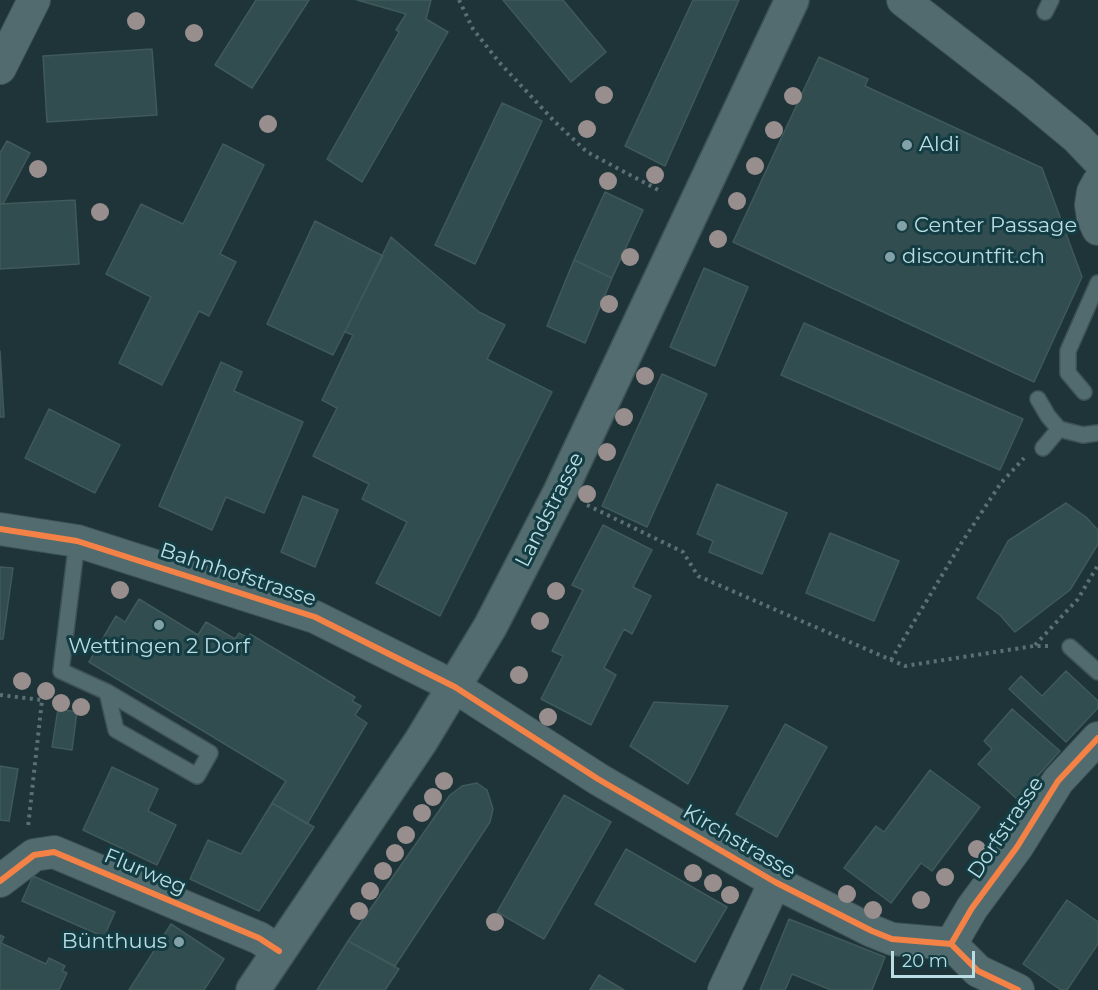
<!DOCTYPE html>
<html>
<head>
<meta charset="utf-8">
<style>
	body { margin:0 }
	#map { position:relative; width:1098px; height:990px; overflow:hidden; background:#1e3438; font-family:Montserrat,sans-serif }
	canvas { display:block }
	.scale { position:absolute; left:891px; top:951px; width:84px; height:27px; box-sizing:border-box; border:3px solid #badde4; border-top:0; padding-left:8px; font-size:18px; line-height:21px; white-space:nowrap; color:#badde4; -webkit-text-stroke:4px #133c43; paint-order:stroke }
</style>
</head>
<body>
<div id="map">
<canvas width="1098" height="990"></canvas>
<div class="scale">20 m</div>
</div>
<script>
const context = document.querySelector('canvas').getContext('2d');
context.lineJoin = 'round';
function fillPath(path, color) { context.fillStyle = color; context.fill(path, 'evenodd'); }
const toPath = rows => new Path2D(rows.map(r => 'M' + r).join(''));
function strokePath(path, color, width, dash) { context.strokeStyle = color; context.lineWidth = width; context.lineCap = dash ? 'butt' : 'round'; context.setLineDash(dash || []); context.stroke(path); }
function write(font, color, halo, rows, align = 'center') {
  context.font = font + ' Montserrat,sans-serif'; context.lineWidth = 6; context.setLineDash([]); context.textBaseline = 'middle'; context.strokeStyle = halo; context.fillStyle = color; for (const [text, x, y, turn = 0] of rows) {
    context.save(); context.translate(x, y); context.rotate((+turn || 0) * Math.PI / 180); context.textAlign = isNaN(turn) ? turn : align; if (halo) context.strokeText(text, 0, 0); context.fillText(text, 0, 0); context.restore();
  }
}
const building = toPath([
	[256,0,309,0,252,88,215,65,256,0],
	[357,0,431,0,426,19,448,32,362,182,327,159,399,32,396,30,406,14,357,0],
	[503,0,563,0,606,52,571,82,503,0],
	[693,0,739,0,665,166,625,146,693,0],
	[152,49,157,115,47,122,43,56,152,49],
	[819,57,868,79,865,86,1042,168,1082,277,1034,382,733,242,819,57],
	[502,103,542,121,475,264,435,245,502,103],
	[7,141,30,153,3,204,0,204,0,153,7,141],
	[223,144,264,165,220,254,236,262,209,316,199,311,162,385,119,363,151,297,106,274,141,204,183,224,223,144],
	[605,192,643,210,612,278,574,260,605,192],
	[75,200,79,264,0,269,0,204,75,200],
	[315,221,383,256,333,355,267,324,315,221],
	[391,237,479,312,505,325,487,359,552,392,440,616,376,583,407,522,362,499,369,484,313,456,337,408,322,400,353,335,345,332,391,237],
	[574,260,612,278,585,343,547,326,574,260],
	[704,268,748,287,715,366,670,347,704,268],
	[804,323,1023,419,1000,470,781,375,804,323],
	[0,351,4,417,0,417,0,351],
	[221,362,242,372,234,391,303,422,264,513,226,497,212,530,159,506,221,362],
	[662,374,707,394,647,527,602,506,662,374],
	[49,409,120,445,95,493,25,458,49,409],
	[717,484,787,513,762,574,709,552,713,541,697,534,717,484],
	[303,496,338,510,315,567,281,552,303,496],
	[1066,503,1086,517,1098,530,1098,544,1070,590,1015,632,1000,615,977,598,1008,541,1066,503],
	[603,525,652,550,633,587,651,596,632,634,624,629,604,668,616,675,591,725,541,699,563,656,552,651,583,590,572,585,603,525],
	[830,533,899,561,874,621,806,593,830,533],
	[0,567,13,568,3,639,0,639,0,567],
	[139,599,198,635,206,622,235,639,239,633,248,638,250,634,355,697,352,701,361,706,355,715,367,723,307,824,272,803,286,781,89,662,116,616,125,622,139,599],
	[1066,671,1098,701,1098,708,1066,742,1009,689,1021,676,1042,696,1066,671],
	[654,702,728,706,688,784,630,746,654,702],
	[58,709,77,712,72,750,52,747,58,709],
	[1012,709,1060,751,1017,799,978,764,992,749,984,741,1012,709],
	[785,724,827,747,777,837,736,814,785,724],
	[0,766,18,769,9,821,0,820,0,766],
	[112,767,158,789,148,811,176,825,157,865,83,830,112,767],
	[930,770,980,807,932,871,921,863,891,903,844,868,876,826,884,832,930,770],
	[477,783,487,790,493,809,490,822,395,966,348,941,450,795,462,786,477,783],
	[564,795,611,822,544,939,497,912,564,795],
	[272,803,314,827,259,911,190,879,208,840,241,854,272,803],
	[626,849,727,907,695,962,595,904,626,849],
	[33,876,115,912,104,937,22,901,33,876],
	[1067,900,1098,922,1098,944,1067,990,1061,990,1023,964,1067,900],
	[789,919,885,957,872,990,831,990,792,974,785,990,760,990,789,919],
	[171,924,224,959,204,990,129,990,171,924],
	[0,935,4,937,1,943,46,964,49,958,65,966,62,971,67,973,59,990,0,990,0,935],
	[348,941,399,969,385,990,317,990,348,941],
	[599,975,624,990,590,990,599,975]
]);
fillPath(building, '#314d50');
strokePath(building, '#40595a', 1.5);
const service = toPath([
	[1045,12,1051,0],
	[1084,392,1068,373,1068,351,1098,283],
	[1038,399,1048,416,1059,429,1083,435,1098,433],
	[1043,448,1059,429],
	[77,541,61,671,107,692,116,730,197,776,210,753,107,692],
	[1070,647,1098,672]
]);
const minor = toPath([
	[903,0,1024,94,1077,138,1098,160],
	[0,68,34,0],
	[1098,183,1093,192,1091,205,1093,218,1098,229],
	[0,529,77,541,315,617,455,687,598,779,775,882,872,931,892,939,951,944,978,971,1018,990],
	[0,881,34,855,54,852,259,938,279,951],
	[951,944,972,908,1017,847,1058,781,1098,738],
	[724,990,775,882]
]);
const secondary = toPath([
	[253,990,421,741,490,627,560,492,792,0]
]);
strokePath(service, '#3e5256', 18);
strokePath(minor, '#3e5256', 34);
strokePath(secondary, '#3e5256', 36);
strokePath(toPath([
	[459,0,473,29,499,62,555,122,587,152,662,192],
	[587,505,683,552,698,576,905,666,1034,646,1050,646],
	[1035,645,1078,599,1098,565],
	[891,660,962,542,1001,483,1024,458],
	[0,695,42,700,28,827]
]), '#5a7074', 4, [3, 4.5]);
strokePath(service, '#526b6f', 15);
strokePath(minor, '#526b6f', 32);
strokePath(secondary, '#526c70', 33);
strokePath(toPath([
	[0,529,77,541,315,617,455,687,598,779,775,882,872,931,892,939,951,944,978,971,1018,990],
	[0,881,34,855,54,852,259,938,279,951],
	[951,944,972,908,1017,847,1058,781,1098,738]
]), '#f48246', 6);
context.fillStyle = '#978e8d';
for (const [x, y] of [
	[136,21],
	[194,33],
	[604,95],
	[793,96],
	[268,124],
	[587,129],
	[774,130],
	[755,166],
	[38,169],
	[655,175],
	[608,181],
	[737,201],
	[100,212],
	[718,239],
	[630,257],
	[609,304],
	[645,376],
	[624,417],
	[607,452],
	[587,494],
	[120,590],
	[556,591],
	[540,621],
	[519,675],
	[22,681],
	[46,691],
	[61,703],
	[81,707],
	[548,717],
	[444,781],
	[433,797],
	[422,813],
	[406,835],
	[977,849],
	[395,853],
	[383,871],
	[693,873],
	[945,877],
	[713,883],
	[370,891],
	[847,894],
	[730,895],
	[921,900],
	[873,910],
	[359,911],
	[495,922]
]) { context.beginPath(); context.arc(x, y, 9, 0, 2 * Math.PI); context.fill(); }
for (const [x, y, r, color] of [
	[907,145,6,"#83a2a8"],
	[902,226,6,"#83a2a8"],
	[890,257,6,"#83a2a8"],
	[159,625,6,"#83a2a8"],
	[179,942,6,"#83a2a8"]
]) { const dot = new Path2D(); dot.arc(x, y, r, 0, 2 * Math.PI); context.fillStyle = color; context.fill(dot); strokePath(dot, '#133c43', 2); }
write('21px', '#badde4', '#133c43', [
	["Aldi",919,145],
	["Center Passage",914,226],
	["discountfit.ch",902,257],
	["Wettingen 2 Dorf",159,647,"center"],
	["Bünthuus",167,942,"right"]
], 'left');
write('21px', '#badde4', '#133c43', [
	["Landstrasse",550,510,-63],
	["Bahnhofstrasse",238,575,18],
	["Dorfstrasse",1006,828,-56],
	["Kirchstrasse",739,842,30],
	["Flurweg",145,872,23]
]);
</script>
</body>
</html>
